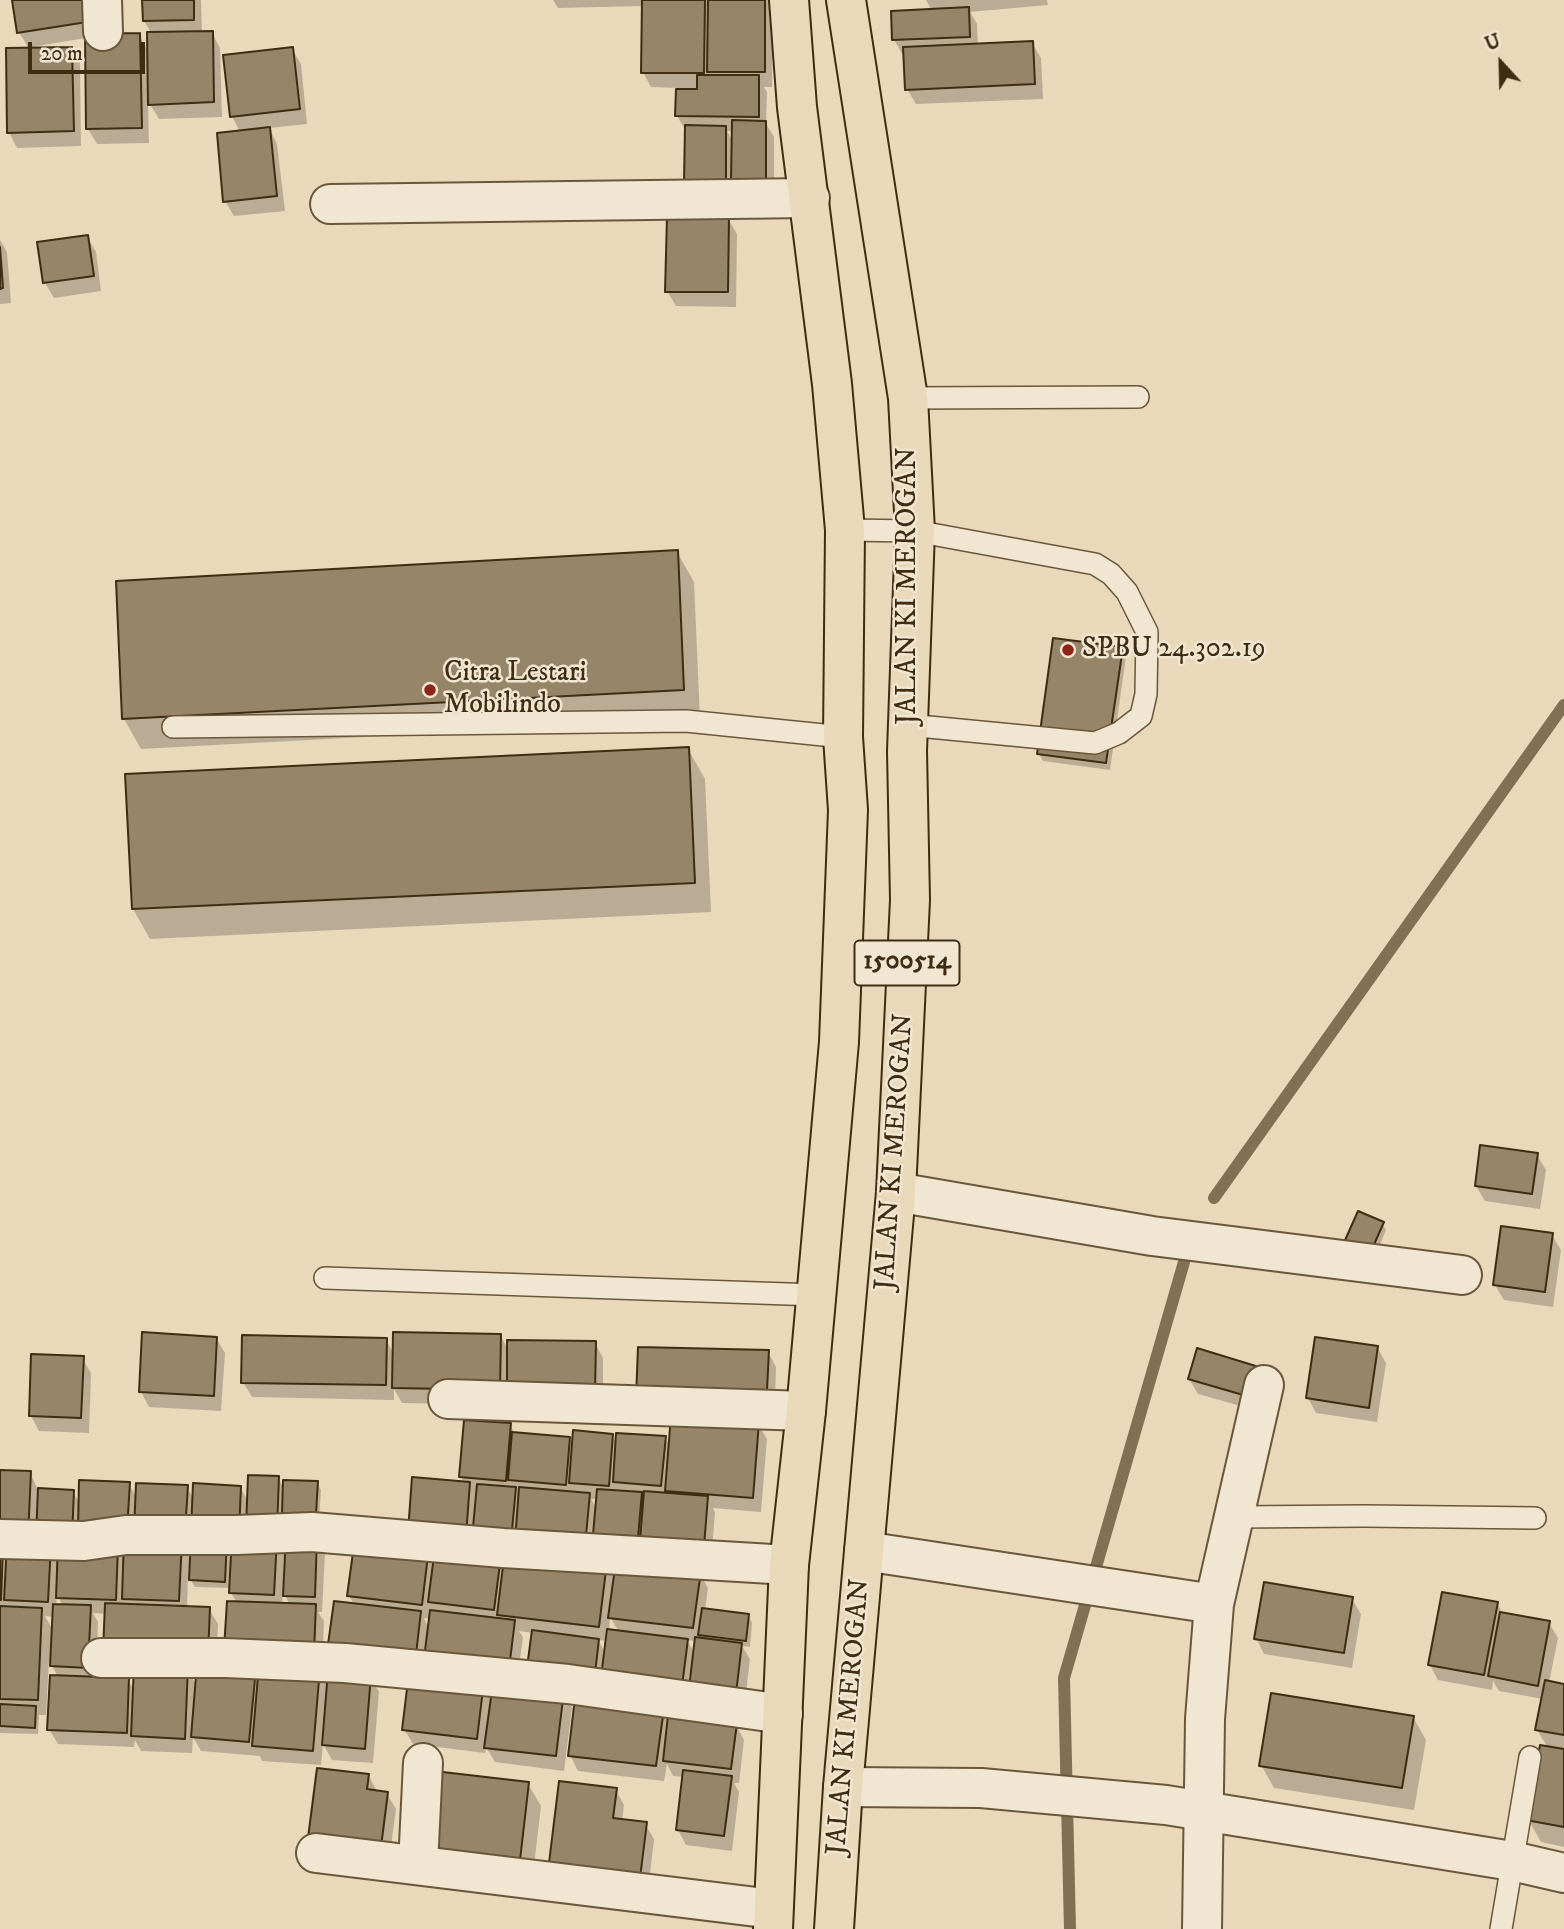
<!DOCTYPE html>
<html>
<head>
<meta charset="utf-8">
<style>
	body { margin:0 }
	#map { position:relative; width:1564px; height:1929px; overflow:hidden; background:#e9d8ba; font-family:"IM FELL DW Pica",serif }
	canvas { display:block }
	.north { position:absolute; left:1466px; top:28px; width:70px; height:70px; -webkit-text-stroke:5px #f1e6d2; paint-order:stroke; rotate:338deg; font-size:19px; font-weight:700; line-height:28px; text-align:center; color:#3f2c11 }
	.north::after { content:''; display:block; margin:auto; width:24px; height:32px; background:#3f2c11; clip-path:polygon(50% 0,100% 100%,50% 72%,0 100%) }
	.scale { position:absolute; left:28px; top:42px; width:117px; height:32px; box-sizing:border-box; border:4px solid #3f2c11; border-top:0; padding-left:9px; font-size:21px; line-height:24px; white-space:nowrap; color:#3f2c11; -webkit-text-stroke:5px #f1e6d2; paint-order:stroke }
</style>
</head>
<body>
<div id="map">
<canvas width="1564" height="1929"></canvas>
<div class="north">U</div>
<div class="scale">20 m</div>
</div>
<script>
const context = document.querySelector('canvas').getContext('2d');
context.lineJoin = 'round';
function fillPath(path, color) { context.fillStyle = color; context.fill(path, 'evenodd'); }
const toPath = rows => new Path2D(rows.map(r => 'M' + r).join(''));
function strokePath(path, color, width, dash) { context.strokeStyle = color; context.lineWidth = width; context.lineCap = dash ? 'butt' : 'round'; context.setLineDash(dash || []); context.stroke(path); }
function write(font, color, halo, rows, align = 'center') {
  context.font = font + ' "IM FELL DW Pica",serif'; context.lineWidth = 5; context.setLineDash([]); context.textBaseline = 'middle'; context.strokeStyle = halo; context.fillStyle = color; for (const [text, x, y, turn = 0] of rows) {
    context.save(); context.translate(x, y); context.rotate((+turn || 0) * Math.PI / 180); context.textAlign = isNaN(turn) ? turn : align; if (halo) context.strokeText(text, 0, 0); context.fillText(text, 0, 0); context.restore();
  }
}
fillPath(toPath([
	[14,0,82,0,95,36,139,35,149,53,152,34,144,21,144,0,201,0,202,33,212,33,220,48,222,117,159,119,148,101,149,143,97,144,88,129,86,38,31,47,31,49,71,48,80,63,81,146,17,148,9,132,29,49,19,32],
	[553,0,773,0,772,87,764,87,767,92,766,124,774,137,774,195,734,197,686,131,677,116,678,88,651,87,643,72,644,6,558,8],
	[727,131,733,131,733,141],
	[926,0,1047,0,1048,5,970,12,977,24,978,46,1032,43,1041,58,1043,99,916,104,907,89,905,55,903,55,894,40,932,11],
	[292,49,301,64,307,124,269,128,277,144,285,211,234,216,225,201,240,132,232,116],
	[728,219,737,234,736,307,676,306,667,291],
	[87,237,96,252,101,291,54,298,45,283,39,244],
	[0,240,7,252,11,303,0,304],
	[677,552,694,582,700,719,141,749,124,719],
	[1122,649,1126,656,1110,770,1043,761,1039,754],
	[688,749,705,779,711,912,150,939,133,909],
	[1537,1155,1546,1170,1540,1209,1485,1201,1476,1186],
	[1382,1223,1386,1230,1372,1264,1344,1247],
	[1552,1235,1561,1250,1553,1307,1504,1300,1495,1285],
	[500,1335,509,1351,595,1343,603,1358,603,1409,508,1405,402,1403,394,1389,394,1400,252,1397,243,1382,386,1340,394,1354],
	[216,1338,225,1353,221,1411,149,1407,141,1392],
	[1377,1347,1386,1363,1377,1422,1316,1413,1308,1398],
	[768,1352,776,1367,775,1404,647,1413],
	[82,1358,91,1373,89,1433,39,1431,31,1416],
	[1258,1368,1258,1411,1198,1394,1189,1379],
	[758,1424,767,1439,761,1512,713,1508,715,1513,710,1573,699,1572,708,1588,705,1610,748,1615,752,1623,750,1647,742,1646,750,1659,743,1717,563,1692,572,1708,564,1771,495,1762,486,1747,485,1753,413,1744,404,1729,411,1676,355,1605,349,1596,419,1548,464,1483,461,1477,510,1425,515,1434,569,1438,574,1448,612,1436,617,1445,665,1438,670,1447],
	[591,1499,598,1499,597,1509],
	[604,1561,617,1562,615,1580],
	[610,1617,619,1632,609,1631],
	[424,1618,431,1619,429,1629],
	[519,1631,533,1633,537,1690,516,1687,523,1637],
	[598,1640,608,1641,606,1654],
	[687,1640,696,1641,695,1654],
	[486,1688,494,1689,492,1699],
	[0,1472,30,1473,38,1490,73,1492,80,1504,129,1484,137,1499,187,1487,194,1500,240,1487,249,1503,278,1478,284,1489,317,1483,321,1490,319,1521,288,1519,281,1508,280,1536,276,1540,287,1558,316,1538,325,1553,322,1612,318,1612,324,1621,322,1667,317,1667,329,1687,370,1677,379,1692,373,1763,332,1760,323,1744,321,1765,262,1761,260,1756,201,1751,193,1737,192,1753,141,1751,135,1740,134,1747,58,1744,49,1729,58,1677,49,1660,46,1715,39,1715,38,1734,0,1733],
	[115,1545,126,1545,125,1562],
	[184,1547,192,1548,191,1560],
	[53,1552,59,1552,59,1562],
	[188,1576,195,1587,231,1588,231,1593,237,1603,216,1667,218,1624,209,1609,187,1608],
	[283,1592,290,1605,282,1605],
	[57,1595,63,1606,56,1606],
	[93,1613,106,1614,136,1668,135,1691,128,1680,96,1679,98,1622],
	[45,1616,54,1617,53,1630],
	[188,1670,198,1670,197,1686],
	[1352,1599,1361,1614,1352,1668,1264,1654,1256,1638],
	[1497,1603,1503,1614,1549,1623,1558,1638,1549,1683,1564,1685,1564,1847,1541,1842,1528,1819,1548,1748,1537,1730,1543,1699,1499,1691,1493,1681,1492,1690,1438,1680,1430,1665],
	[663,1710,669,1721,736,1725,744,1740,739,1783,734,1783,739,1792,732,1851,686,1845,678,1830,684,1777,673,1776,667,1764,664,1781,578,1771,570,1755],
	[1413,1717,1426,1740,1414,1810,1274,1788,1261,1765],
	[368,1775,377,1791,387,1794,396,1809,389,1862,310,1838],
	[528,1784,541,1806,531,1891,425,1857],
	[615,1789,624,1805,622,1821,645,1824,654,1839,648,1892,599,1887]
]), '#0003');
strokePath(toPath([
	[1214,1198,1564,705],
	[1070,1929,1064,1678,1184,1262]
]), '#827054', 12);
const building = toPath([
	[12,0,84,0,87,22,17,33,12,0],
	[142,0,194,0,194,20,143,21,142,0],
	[642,0,705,0,704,73,641,73,642,0],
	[708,0,765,0,765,72,707,72,708,0],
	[969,7,970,37,892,40,891,11,969,7],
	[213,31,214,102,148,105,147,32,213,31],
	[140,33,142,128,86,129,85,34,140,33],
	[1033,41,1035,84,905,90,903,47,1033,41],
	[72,47,74,131,7,133,6,48,72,47],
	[293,47,300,109,230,117,223,55,293,47],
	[697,75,759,75,759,117,675,116,676,89,697,89,697,75],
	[732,120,766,121,766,180,731,182,732,120],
	[685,125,726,126,726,182,684,182,685,125],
	[270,127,277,196,223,202,217,133,270,127],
	[667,217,729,218,728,292,665,292,667,217],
	[88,235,94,276,43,283,37,242,88,235],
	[0,247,3,288,0,289,0,247],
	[678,550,684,690,122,719,116,581,678,550],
	[1053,638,1123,647,1106,763,1037,754,1053,638],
	[689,747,695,883,132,909,125,774,689,747],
	[1480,1145,1538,1153,1532,1194,1475,1186,1480,1145],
	[1358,1211,1384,1222,1368,1258,1342,1247,1358,1211],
	[1501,1226,1553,1233,1545,1292,1493,1285,1501,1226],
	[142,1332,217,1337,214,1396,139,1392,142,1332],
	[393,1332,501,1334,500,1390,392,1388,393,1332],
	[242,1335,387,1338,386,1385,241,1383,242,1335],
	[1315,1337,1378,1346,1369,1408,1306,1398,1315,1337],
	[507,1340,596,1341,595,1394,507,1394,507,1340],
	[638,1347,769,1350,767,1390,725,1389,725,1400,636,1398,638,1347],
	[1197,1348,1259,1367,1250,1397,1188,1379,1197,1348],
	[31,1354,84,1356,81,1418,29,1416,31,1354],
	[671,1415,759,1422,753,1498,665,1491,671,1415],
	[464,1420,511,1423,506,1481,459,1477,464,1420],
	[573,1430,613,1434,609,1486,569,1483,573,1430],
	[512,1432,570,1437,566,1485,508,1480,512,1432],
	[616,1433,666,1436,661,1486,613,1482,616,1433],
	[0,1470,31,1471,28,1538,0,1537,0,1470],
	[248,1475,279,1476,277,1530,246,1528,248,1475],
	[412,1477,470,1482,466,1536,408,1532,412,1477],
	[79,1480,130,1482,127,1531,78,1529,79,1480],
	[283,1480,318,1481,316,1514,282,1513,283,1480],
	[136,1483,188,1485,185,1533,134,1531,136,1483],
	[193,1483,241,1486,239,1533,191,1531,193,1483],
	[477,1484,516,1487,511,1541,472,1538,477,1484],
	[519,1487,590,1493,585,1546,515,1541,519,1487],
	[38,1488,74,1490,72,1538,36,1537,38,1488],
	[597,1489,642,1492,637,1549,592,1546,597,1489],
	[644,1491,708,1496,703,1559,639,1553,644,1491],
	[286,1535,317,1537,315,1597,283,1596,286,1535],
	[232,1536,277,1538,274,1595,229,1593,232,1536],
	[124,1537,182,1540,179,1601,122,1599,124,1537],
	[191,1537,227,1538,225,1582,189,1580,191,1537],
	[355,1538,429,1547,422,1605,347,1596,355,1538],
	[7,1543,51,1544,48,1602,4,1600,7,1543],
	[58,1543,118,1546,116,1600,56,1598,58,1543],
	[0,1547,3,1547,1,1600,0,1600,0,1547],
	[435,1548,501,1556,494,1610,428,1602,435,1548],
	[505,1550,607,1562,599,1627,497,1615,505,1550],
	[616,1561,701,1571,693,1628,608,1618,616,1561],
	[1264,1582,1353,1597,1344,1653,1254,1639,1264,1582],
	[1442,1592,1498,1602,1484,1675,1428,1665,1442,1592],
	[227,1601,316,1604,314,1653,224,1649,227,1601],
	[334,1601,421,1611,415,1663,327,1652,334,1601],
	[105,1603,210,1607,208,1656,103,1652,105,1603],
	[53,1604,91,1605,88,1668,50,1666,53,1604],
	[0,1606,42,1608,38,1700,0,1699,0,1606],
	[702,1608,749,1614,746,1641,698,1635,702,1608],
	[430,1610,515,1620,508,1677,423,1667,430,1610],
	[1500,1612,1550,1621,1538,1686,1488,1676,1500,1612],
	[607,1629,688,1639,681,1694,600,1685,607,1629],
	[532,1630,599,1639,594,1682,526,1675,532,1630],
	[695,1637,742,1643,735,1702,688,1697,695,1637],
	[134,1664,188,1666,185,1739,131,1736,134,1664],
	[197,1664,256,1668,249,1742,191,1737,197,1664],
	[259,1664,320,1668,313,1751,252,1746,259,1664],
	[328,1671,371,1675,365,1749,322,1745,328,1671],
	[409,1672,484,1681,477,1739,402,1730,409,1672],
	[50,1675,129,1678,127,1733,47,1730,50,1675],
	[1545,1680,1564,1684,1564,1735,1535,1730,1545,1680],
	[493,1683,564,1691,556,1756,484,1748,493,1683],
	[1271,1693,1414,1716,1402,1788,1259,1766,1271,1693],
	[575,1698,664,1709,656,1766,568,1756,575,1698],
	[0,1704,36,1706,35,1728,0,1726,0,1704],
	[668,1715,737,1723,731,1769,663,1761,668,1715],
	[1540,1745,1564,1749,1564,1827,1526,1820,1540,1745],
	[317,1768,369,1774,367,1789,388,1792,381,1847,308,1838,317,1768],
	[683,1770,732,1776,724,1836,676,1830,683,1770],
	[434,1771,529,1782,519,1869,423,1858,434,1771],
	[559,1781,617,1788,613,1818,647,1822,640,1878,549,1863,559,1781]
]);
fillPath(building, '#978569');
strokePath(building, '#3f2c11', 2);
const service = toPath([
	[908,398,1138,397],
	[845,530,915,531,1095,564,1111,574,1127,592,1147,632,1146,694,1141,716,1119,733,1095,743,908,725],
	[173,727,686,721,843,737],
	[325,1278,817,1295],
	[1235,1517,1365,1516,1535,1518],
	[1501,1929,1530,1757]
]);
const minor = toPath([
	[102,0,103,31],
	[330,204,810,198],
	[896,1192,1152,1236,1462,1275],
	[448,1399,806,1411],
	[0,1539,84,1541,126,1535,237,1535,312,1532,503,1548,789,1565],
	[864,1551,1214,1604,1205,1719,1202,1929],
	[1214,1604,1264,1385],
	[101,1658,225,1658,345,1663,568,1684,783,1714],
	[843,1787,981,1788,1166,1805,1512,1861,1564,1873],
	[316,1853,773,1909],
	[418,1865,423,1763]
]);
const trunk = toPath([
	[773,1929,789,1565,806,1411,839,1042,848,810,843,737,845,530,832,384,797,107,789,0],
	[834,1929,843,1787,896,1192,910,900,907,751,915,531,908,398,846,0]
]);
strokePath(service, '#6a573b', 24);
strokePath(minor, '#6a573b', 42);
strokePath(trunk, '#3f2c11', 42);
strokePath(service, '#f1e6d2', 21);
strokePath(minor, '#f1e6d2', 38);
strokePath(trunk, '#e9d8ba', 38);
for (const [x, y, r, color] of [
	[1068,650,7,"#8f2418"],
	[430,690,7,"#8f2418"]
]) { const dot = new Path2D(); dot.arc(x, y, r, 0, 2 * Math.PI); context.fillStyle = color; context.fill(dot); strokePath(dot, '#f1e6d2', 2.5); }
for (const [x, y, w] of [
	[907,963,105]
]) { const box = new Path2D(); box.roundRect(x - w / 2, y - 22.5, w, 45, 5); context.fillStyle = '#f1e6d2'; context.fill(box); strokePath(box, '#3f2c11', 2); }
write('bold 26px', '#3f2c11', null, [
	["1500514",907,963]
]);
write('28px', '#3f2c11', '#f1e6d2', [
	["JALAN KI MEROGAN",909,586,-90],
	["JALAN KI MEROGAN",896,1152,-86],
	["JALAN KI MEROGAN",850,1717,-85]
]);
write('28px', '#3f2c11', '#f1e6d2', [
	["SPBU 24.302.19",1082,650],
	["Citra Lestari",444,674],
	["Mobilindo",444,706]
], 'left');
</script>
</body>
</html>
